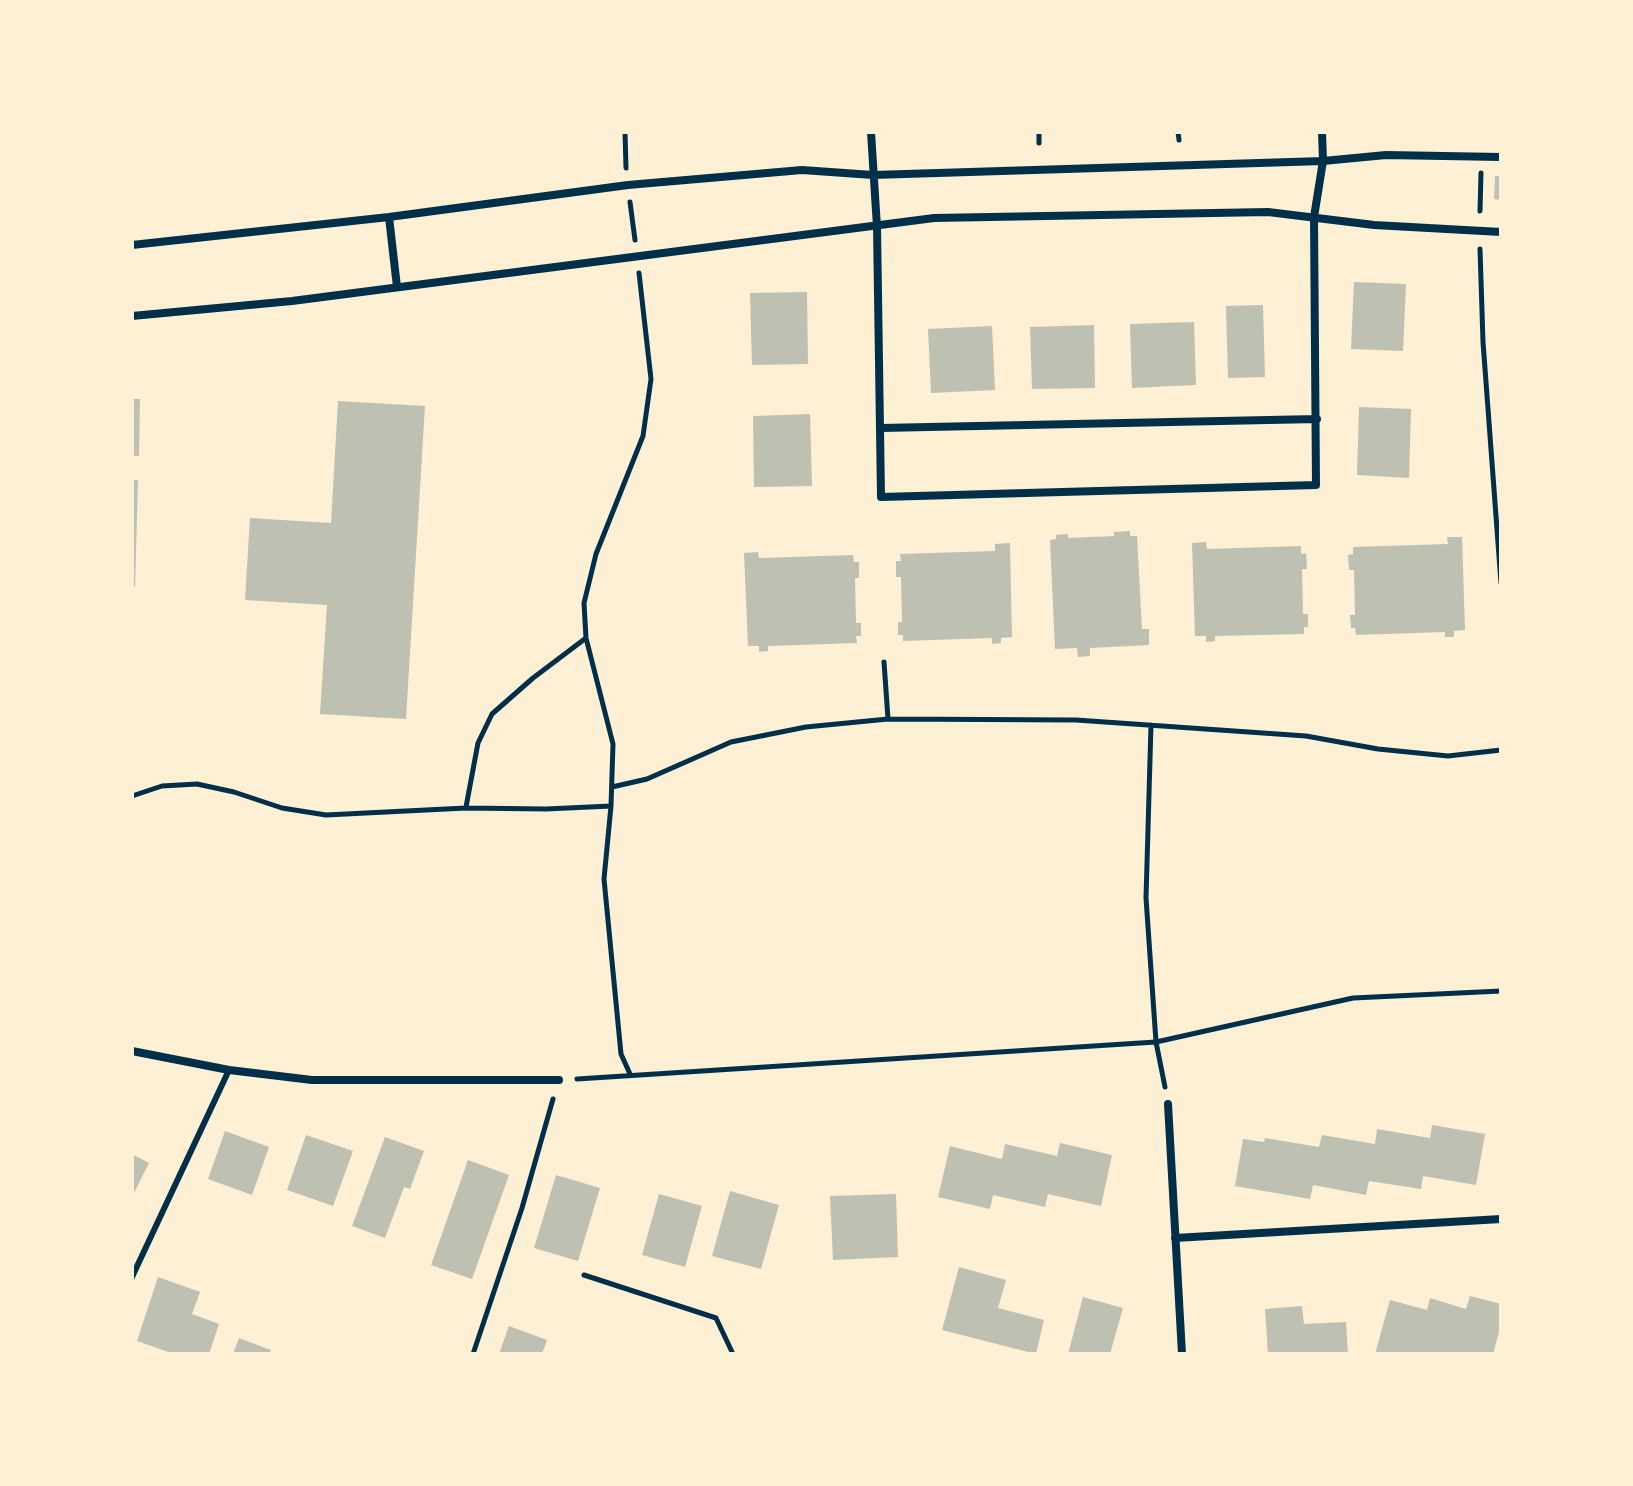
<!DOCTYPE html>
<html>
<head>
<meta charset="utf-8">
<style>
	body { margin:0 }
	#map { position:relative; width:1633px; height:1486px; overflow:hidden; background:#fdf0d5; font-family:"Fira Sans Condensed",sans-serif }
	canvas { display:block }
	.frame { position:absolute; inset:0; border:134px solid #fdf0d5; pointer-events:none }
</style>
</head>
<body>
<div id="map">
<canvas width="1633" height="1486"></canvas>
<div class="frame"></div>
</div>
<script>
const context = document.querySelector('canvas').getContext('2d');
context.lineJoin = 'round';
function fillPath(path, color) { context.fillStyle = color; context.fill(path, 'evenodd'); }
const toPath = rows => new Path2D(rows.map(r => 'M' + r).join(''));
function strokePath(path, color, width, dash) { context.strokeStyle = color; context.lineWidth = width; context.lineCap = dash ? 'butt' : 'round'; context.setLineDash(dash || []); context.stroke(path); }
fillPath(toPath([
	[1495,176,1501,176,1501,200,1494,199],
	[1354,282,1406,284,1403,351,1351,349],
	[807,292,808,364,752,365,750,293],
	[1263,305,1265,377,1228,378,1226,306],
	[1194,322,1196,385,1132,388,1130,324],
	[1094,325,1095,388,1032,389,1030,327],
	[992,326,995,390,931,393,928,329],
	[132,399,140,399,139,456,132,456],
	[338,401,425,406,406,719,320,714,327,605,245,600,250,518,331,523],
	[1359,407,1411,409,1409,478,1357,475],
	[810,414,812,486,754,487,753,416],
	[132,480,138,480,135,587,132,586],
	[1130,531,1130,536,1137,536,1142,629,1149,629,1149,645,1090,648,1090,656,1078,657,1077,648,1055,649,1050,540,1056,539,1056,535,1068,534,1068,538,1114,536,1114,532],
	[1447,537,1462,537,1465,630,1454,631,1454,637,1445,637,1445,632,1356,635,1355,628,1351,628,1350,615,1355,615,1354,570,1349,570,1348,555,1353,554,1353,547,1448,544],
	[1206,542,1207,549,1301,546,1301,554,1306,553,1307,569,1302,569,1303,614,1308,614,1308,627,1304,627,1304,634,1215,636,1215,641,1206,642,1206,636,1195,636,1192,543],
	[1010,543,1012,637,1001,638,1001,643,992,644,992,638,903,641,903,635,898,635,898,622,902,622,901,577,896,577,896,561,901,561,900,554,995,551,995,544],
	[758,552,759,558,853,555,854,562,859,562,859,578,855,578,856,623,861,623,861,636,856,636,857,643,768,646,768,651,759,652,759,646,748,646,744,553],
	[1432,1125,1485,1134,1476,1185,1423,1176,1421,1189,1369,1181,1366,1195,1313,1185,1310,1199,1235,1186,1243,1139,1264,1142,1265,1138,1319,1147,1322,1135,1375,1144,1377,1129,1430,1138],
	[225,1131,269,1147,252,1195,208,1179],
	[306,1135,353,1151,333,1206,287,1190],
	[385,1137,424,1151,410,1189,404,1187,385,1238,352,1226],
	[1060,1143,1112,1155,1101,1206,1048,1194,1045,1207,993,1195,990,1209,938,1197,950,1146,1002,1159,1005,1144,1057,1156],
	[132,1154,149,1163,132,1197],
	[468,1160,509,1175,472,1279,431,1265],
	[556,1175,600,1188,578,1261,534,1248],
	[730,1191,779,1205,761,1269,712,1256],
	[659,1194,702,1206,685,1267,642,1255],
	[896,1194,898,1257,833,1260,830,1196],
	[959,1267,1006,1280,998,1308,1044,1320,1036,1354,942,1330],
	[158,1277,200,1292,192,1314,219,1324,209,1354,174,1354,137,1341],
	[1470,1296,1501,1304,1501,1325,1493,1354,1375,1354,1390,1300,1427,1310,1430,1298,1466,1309],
	[1083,1297,1123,1308,1110,1354,1068,1354],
	[1302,1306,1304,1324,1346,1322,1348,1354,1268,1354,1265,1309],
	[509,1326,547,1340,542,1354,499,1354],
	[239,1338,271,1350,269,1354,233,1354]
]), '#bec0b2');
strokePath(toPath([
	[625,132,626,168],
	[1178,132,1179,140],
	[1039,143,1039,132],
	[630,202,635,240],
	[1480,211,1481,173],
	[1480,249,1483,342,1501,583],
	[884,662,888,719],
	[1151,725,1146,898,1156,1042,1165,1087],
	[612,787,647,779,731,742,806,727,888,719,1076,720,1306,736,1378,749,1448,756,1501,750],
	[132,796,162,786,197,784,234,792,282,808,326,815,466,808,546,809,611,806],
	[466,807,478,743,492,714,533,678,586,638],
	[630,1074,621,1054,604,879,611,806,613,744,586,638,584,603,596,554,643,436,651,379,639,273],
	[577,1079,1156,1042,1353,998,1501,991],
	[584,1275,716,1318,733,1354],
	[473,1354,522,1208,553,1099]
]), '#003049', 5);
strokePath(toPath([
	[132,1277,229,1070]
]), '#003049', 6);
strokePath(toPath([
	[871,132,877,227,881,497,1316,485,1314,217,1323,161,1322,132],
	[389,217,397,287],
	[132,245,389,217,628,185,802,170,873,175,1323,161,1386,155,1501,157],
	[132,316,292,301,934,218,1268,212,1374,225,1501,232],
	[881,428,1317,419],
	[132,1051,229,1070,312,1080,559,1080],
	[1168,1104,1182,1354],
	[1175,1238,1501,1219]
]), '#003049', 8);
</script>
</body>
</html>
